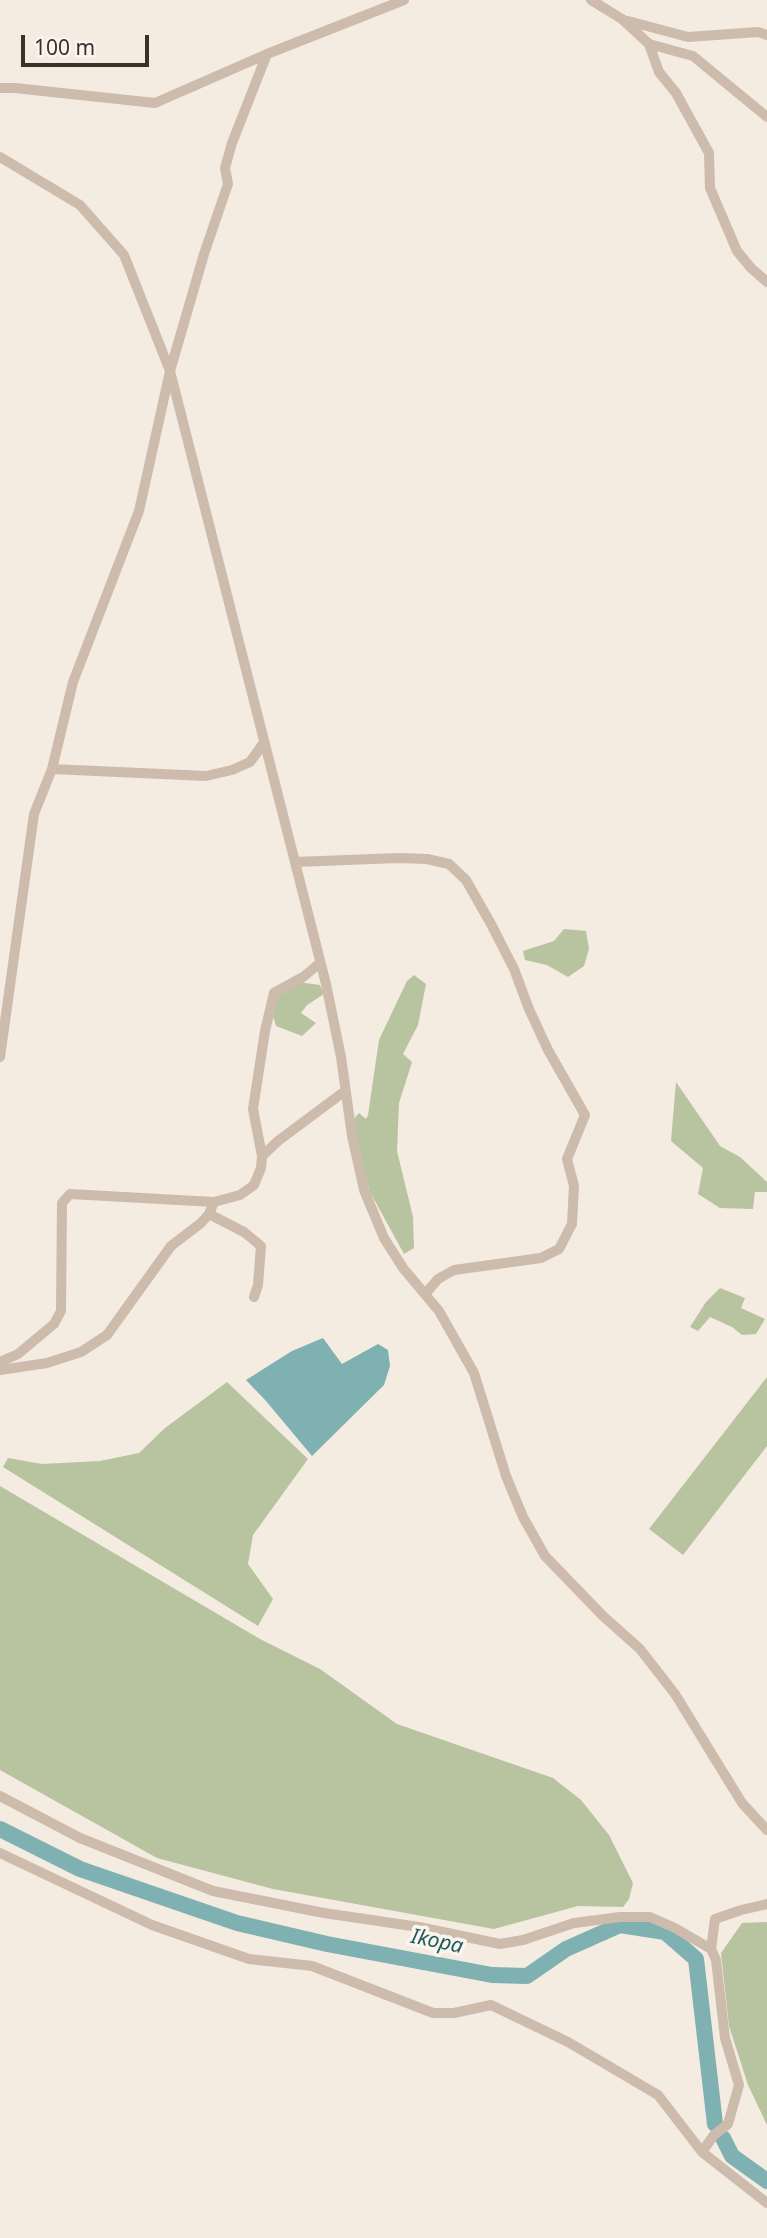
<!DOCTYPE html>
<html>
<head>
<meta charset="utf-8">
<style>
	body { margin:0 }
	#map { position:relative; width:767px; height:2238px; overflow:hidden; background:#f4ebe1; font-family:"Noto Sans",sans-serif }
	canvas { display:block }
	.scale { position:absolute; left:21px; top:35px; width:128px; height:32px; box-sizing:border-box; border:4px solid #3b302b; border-top:0; padding-left:9px; font-size:21px; line-height:24px; white-space:nowrap; color:#3b302b; -webkit-text-stroke:5px #fbf5ee; paint-order:stroke }
</style>
</head>
<body>
<div id="map">
<canvas width="767" height="2238"></canvas>
<div class="scale">100 m</div>
</div>
<script>
const context = document.querySelector('canvas').getContext('2d');
context.lineJoin = 'round';
function fillPath(path, color) { context.fillStyle = color; context.fill(path, 'evenodd'); }
const toPath = rows => new Path2D(rows.map(r => 'M' + r).join(''));
function strokePath(path, color, width, dash) { context.strokeStyle = color; context.lineWidth = width; context.lineCap = dash ? 'butt' : 'round'; context.setLineDash(dash || []); context.stroke(path); }
function write(font, color, halo, rows, align = 'center') {
  context.font = font + ' "Noto Sans",sans-serif'; context.lineWidth = 7; context.setLineDash([]); context.textBaseline = 'middle'; context.strokeStyle = halo; context.fillStyle = color; for (const [text, x, y, turn = 0] of rows) {
    context.save(); context.translate(x, y); context.rotate((+turn || 0) * Math.PI / 180); context.textAlign = isNaN(turn) ? turn : align; if (halo) context.strokeText(text, 0, 0); context.fillText(text, 0, 0); context.restore();
  }
}
fillPath(toPath([
	[564,929,586,931,589,949,584,966,568,977,547,965,525,960,523,951,554,941],
	[414,975,426,984,418,1025,403,1054,412,1062,399,1103,397,1151,413,1217,414,1248,404,1254,370,1192,362,1165,353,1120,359,1113,366,1119,368,1115,379,1040,407,981],
	[298,982,320,985,324,994,307,1005,301,1013,316,1023,302,1036,276,1026,272,1013,279,994],
	[676,1082,720,1146,740,1157,767,1182,767,1192,755,1192,753,1209,720,1208,698,1194,703,1168,671,1141],
	[720,1288,745,1298,741,1308,765,1319,756,1334,742,1335,732,1327,710,1317,698,1331,690,1327,706,1302],
	[767,1377,767,1446,683,1555,649,1529],
	[227,1382,308,1459,253,1535,248,1564,273,1599,258,1626,3,1467,8,1458,42,1464,100,1461,139,1453,165,1428],
	[0,1486,260,1639,320,1669,397,1724,553,1778,581,1800,609,1835,633,1883,629,1899,623,1907,578,1906,494,1929,273,1889,157,1858,0,1770],
	[767,1922,767,2125,748,2085,729,2026,721,1953,742,1923]
]), '#b8c4a0');
fillPath(toPath([
	[323,1338,342,1364,378,1344,388,1350,390,1366,384,1385,312,1456,266,1401,246,1380,292,1351]
]), '#7fb0b2');
strokePath(toPath([
	[0,1829,80,1869,237,1923,327,1944,492,1975,527,1976,566,1949,620,1925,665,1932,696,1959,715,2124],
	[723,2138,732,2156,767,2181]
]), '#7fb0b2', 16);
strokePath(toPath([
	[591,0,622,19,649,44,693,56,767,117],
	[628,21,688,37,758,32,767,35],
	[649,44,659,72,676,93,709,153,710,188,737,251,751,268,767,282],
	[267,54,232,143,225,168,228,184,204,254,170,371,326,984,341,1057,352,1136,364,1190,384,1238,403,1268,439,1311,474,1373,506,1476,523,1517,545,1556,603,1616,640,1649,675,1694,742,1803,767,1830],
	[0,88,15,88,155,103,267,54,404,0],
	[0,157,80,205,124,255,170,371,139,511,73,682,52,769,34,814,0,1057],
	[52,769,206,776,232,770,250,762,263,744],
	[295,862,399,858,427,859,449,864,466,880,491,924,514,969,529,1009,548,1050,585,1115,567,1159,574,1186,572,1224,559,1249,541,1258,454,1270,438,1279,426,1293],
	[262,1156,253,1109,265,1031,274,993,303,977,320,963],
	[209,1214,244,1232,261,1246,258,1285,254,1297],
	[0,1362,18,1354,54,1324,61,1311,62,1203,70,1194,214,1202],
	[0,1370,47,1363,81,1352,107,1335,171,1246,201,1223,209,1214,214,1202,240,1195,254,1185,261,1168,262,1156,278,1141,345,1091],
	[0,1796,80,1838,213,1891,324,1913,419,1927,500,1944,523,1940,574,1923,620,1917,650,1917,675,1928,711,1949],
	[0,1853,152,1925,249,1959,312,1966,433,2013,454,2013,491,2005,568,2042,658,2095,702,2152,767,2203],
	[702,2152,714,2135,728,2124,739,2085,725,2038,716,1960,711,1949,715,1919,741,1910,767,1904]
]), '#cdbbac', 10);
write('italic 21px', '#1f5a5e', '#fbf5ee', [
	["Ikopa",437,1942,12]
]);
</script>
</body>
</html>
